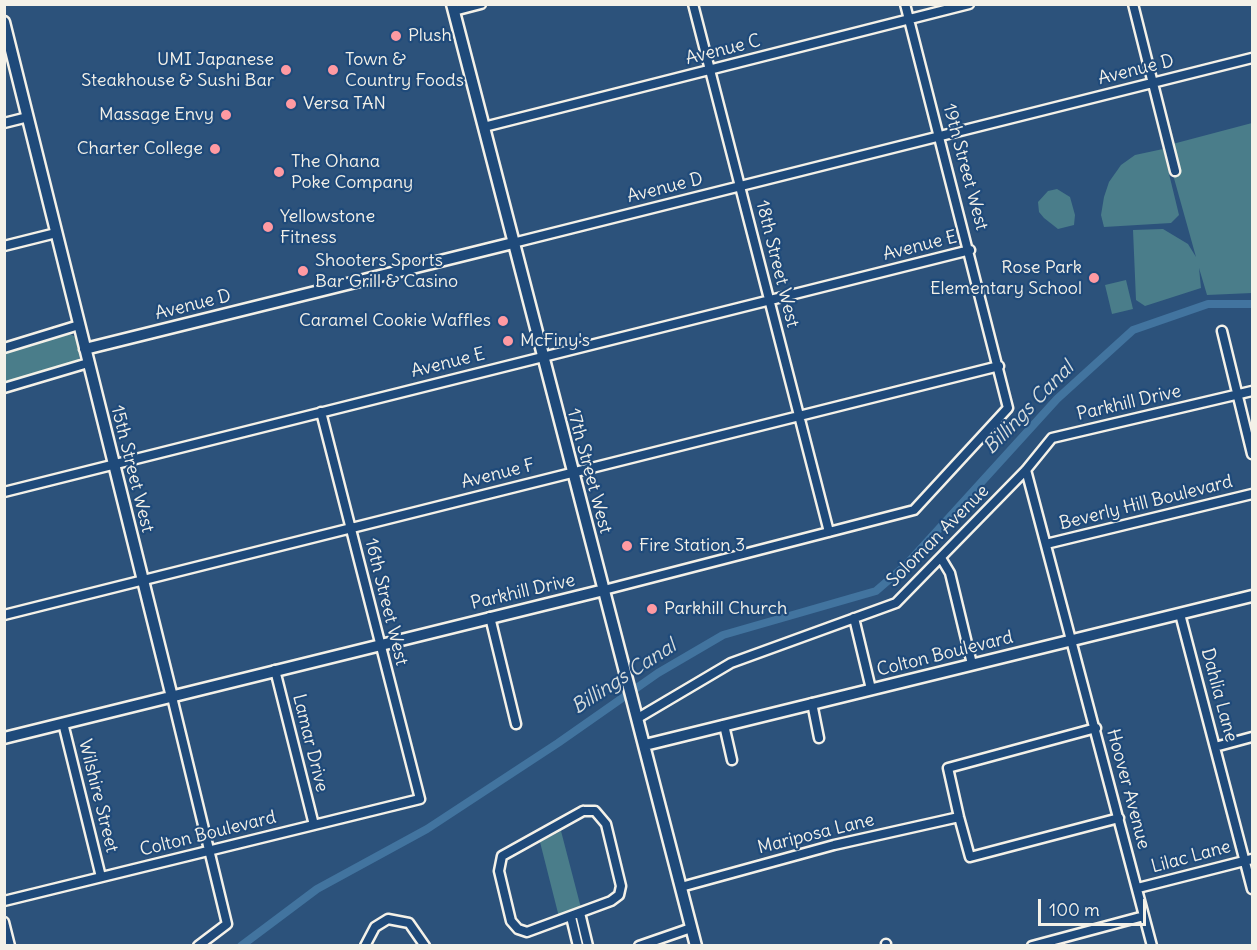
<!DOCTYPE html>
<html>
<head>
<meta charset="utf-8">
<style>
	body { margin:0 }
	#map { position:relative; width:1257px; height:950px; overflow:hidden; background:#2c527b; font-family:Delius,sans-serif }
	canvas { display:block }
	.frame { position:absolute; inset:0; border:6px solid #f4f1e8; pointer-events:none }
	.scale { position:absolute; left:1038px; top:899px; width:108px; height:27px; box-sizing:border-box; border:3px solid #f4f1e8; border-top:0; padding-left:8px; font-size:18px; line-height:21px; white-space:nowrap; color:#f4f1e8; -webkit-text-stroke:4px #1f4a7a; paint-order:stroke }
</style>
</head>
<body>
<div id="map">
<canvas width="1257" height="950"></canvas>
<div class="frame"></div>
<div class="scale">100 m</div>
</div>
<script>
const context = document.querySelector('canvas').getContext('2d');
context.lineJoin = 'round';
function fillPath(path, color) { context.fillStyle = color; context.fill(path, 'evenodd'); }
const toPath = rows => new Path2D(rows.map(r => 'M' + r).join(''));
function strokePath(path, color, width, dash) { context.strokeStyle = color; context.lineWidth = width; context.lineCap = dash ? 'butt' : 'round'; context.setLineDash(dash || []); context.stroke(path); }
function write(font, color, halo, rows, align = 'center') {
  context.font = font + ' Delius,sans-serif'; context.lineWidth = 4.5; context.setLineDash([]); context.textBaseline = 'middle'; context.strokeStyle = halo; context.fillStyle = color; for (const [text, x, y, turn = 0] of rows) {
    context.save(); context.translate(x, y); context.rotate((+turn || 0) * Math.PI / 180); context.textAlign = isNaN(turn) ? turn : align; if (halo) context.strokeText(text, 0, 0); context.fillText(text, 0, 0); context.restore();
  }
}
fillPath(toPath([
	[1252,123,1252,293,1207,295,1199,268,1201,288,1145,306,1136,300,1133,230,1163,229,1188,244,1196,257,1165,146],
	[1163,149,1179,215,1171,223,1104,227,1101,215,1104,197,1109,182,1121,165,1135,155],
	[1057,189,1070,197,1075,215,1074,225,1058,229,1044,218,1039,212,1038,202,1048,191],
	[1126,280,1133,309,1112,314,1105,285],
	[70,334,76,337,80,356,78,362,5,384,5,353],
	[561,831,581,908,559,917,540,842]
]), '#4a7d8a');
strokePath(toPath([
	[241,946,317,889,427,829,558,743,658,673,723,635,876,591,906,565,1057,399,1133,330,1208,304,1252,304]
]), '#42749f', 8);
const minor = toPath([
	[693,4,829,532],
	[1133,4,1175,171],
	[454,11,481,4],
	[4,123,28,117],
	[484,127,969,4],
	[513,243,1252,58],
	[4,246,56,233],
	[1222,331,1252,454],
	[4,348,79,325],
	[4,388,88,363],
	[1026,470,1152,946],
	[4,492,970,250],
	[1046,544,1252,494],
	[941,558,950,573,972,664],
	[604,590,914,510,1008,408,905,4],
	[1180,614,1252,889],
	[4,615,999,366],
	[490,617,516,724],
	[854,618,871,689],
	[275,670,314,825],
	[172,697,227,924,198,946],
	[812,703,819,738],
	[638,718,731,663,896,603,1026,470,1052,438,1252,391],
	[63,723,101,877],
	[724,725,732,760],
	[1096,728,948,768,959,817,970,857,1119,818],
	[1215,747,1252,737],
	[583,811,595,811,606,824,621,886,619,895,611,901,527,932,518,929,511,921,499,871,502,856,583,811],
	[681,887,834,845,959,817],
	[1138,888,1252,859],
	[4,901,420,799,321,412],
	[580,913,588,946],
	[571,917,578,946],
	[4,922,10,946],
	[886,944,886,946],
	[365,946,375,927,388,919,409,923,425,946],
	[639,946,691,928],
	[1032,946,1144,916]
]);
const tertiary = toPath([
	[452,4,696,946],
	[4,22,172,697],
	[85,349,513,243],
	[4,738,604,590],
	[645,745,1252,596]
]);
strokePath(minor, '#f4f1e8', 13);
strokePath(tertiary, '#f4f1e8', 15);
strokePath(minor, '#1f4a7a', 8);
strokePath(tertiary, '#1f4a7a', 10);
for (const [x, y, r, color] of [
	[396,36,6,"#ff9aa2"],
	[286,70,6,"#ff9aa2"],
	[333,70,6,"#ff9aa2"],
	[291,104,6,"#ff9aa2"],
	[226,115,6,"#ff9aa2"],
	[215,149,6,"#ff9aa2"],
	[279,172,6,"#ff9aa2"],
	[268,227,6,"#ff9aa2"],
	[303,271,6,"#ff9aa2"],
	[1094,278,6,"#ff9aa2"],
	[503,321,6,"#ff9aa2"],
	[508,341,6,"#ff9aa2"],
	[627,546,6,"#ff9aa2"],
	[652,609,6,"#ff9aa2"]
]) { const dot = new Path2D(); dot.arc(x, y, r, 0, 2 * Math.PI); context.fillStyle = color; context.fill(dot); strokePath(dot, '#1f4a7a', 2); }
write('18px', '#f4f1e8', '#1f4a7a', [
	["Plush",408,36],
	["UMI Japanese",274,60,"right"],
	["Steakhouse & Sushi Bar",274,81,"right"],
	["Town &",345,60],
	["Country Foods",345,81],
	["Versa TAN",303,104],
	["Massage Envy",214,115,"right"],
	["Charter College",203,149,"right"],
	["The Ohana",291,162],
	["Poke Company",291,183],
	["Yellowstone",280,217],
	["Fitness",280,238],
	["Shooters Sports",315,261],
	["Bar Grill & Casino",315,282],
	["Rose Park",1082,268,"right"],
	["Elementary School",1082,289,"right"],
	["Caramel Cookie Waffles",491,321,"right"],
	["McFiny's",520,341],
	["Fire Station 3",639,546],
	["Parkhill Church",664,609]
], 'left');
write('18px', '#f4f1e8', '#1f4a7a', [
	["Avenue C",723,50,-14],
	["Avenue D",1136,70,-14],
	["19th Street West",965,167,75],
	["Avenue D",665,188,-14],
	["Avenue E",920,246,-14],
	["18th Street West",777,264,76],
	["Avenue D",193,305,-14],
	["Avenue E",448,363,-14],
	["Parkhill Drive",1129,403,-13],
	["15th Street West",132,469,76],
	["17th Street West",589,471,75],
	["Avenue F",498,474,-14],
	["Beverly Hill Boulevard",1146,503,-14],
	["Soloman Avenue",938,536,-45],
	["Parkhill Drive",523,592,-13],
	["16th Street West",386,602,76],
	["Colton Boulevard",945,654,-14],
	["Dahlia Lane",1219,695,75],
	["Lamar Drive",310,743,76],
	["Hoover Avenue",1128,789,75],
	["Wilshire Street",98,796,76],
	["Colton Boulevard",208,834,-14],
	["Mariposa Lane",816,834,-14],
	["Lilac Lane",1191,857,-15]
]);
write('italic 20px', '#d9dedd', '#1f4a7a', [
	["Billings Canal",1029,408,-46],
	["Billings Canal",624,677,-33]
]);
</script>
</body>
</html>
